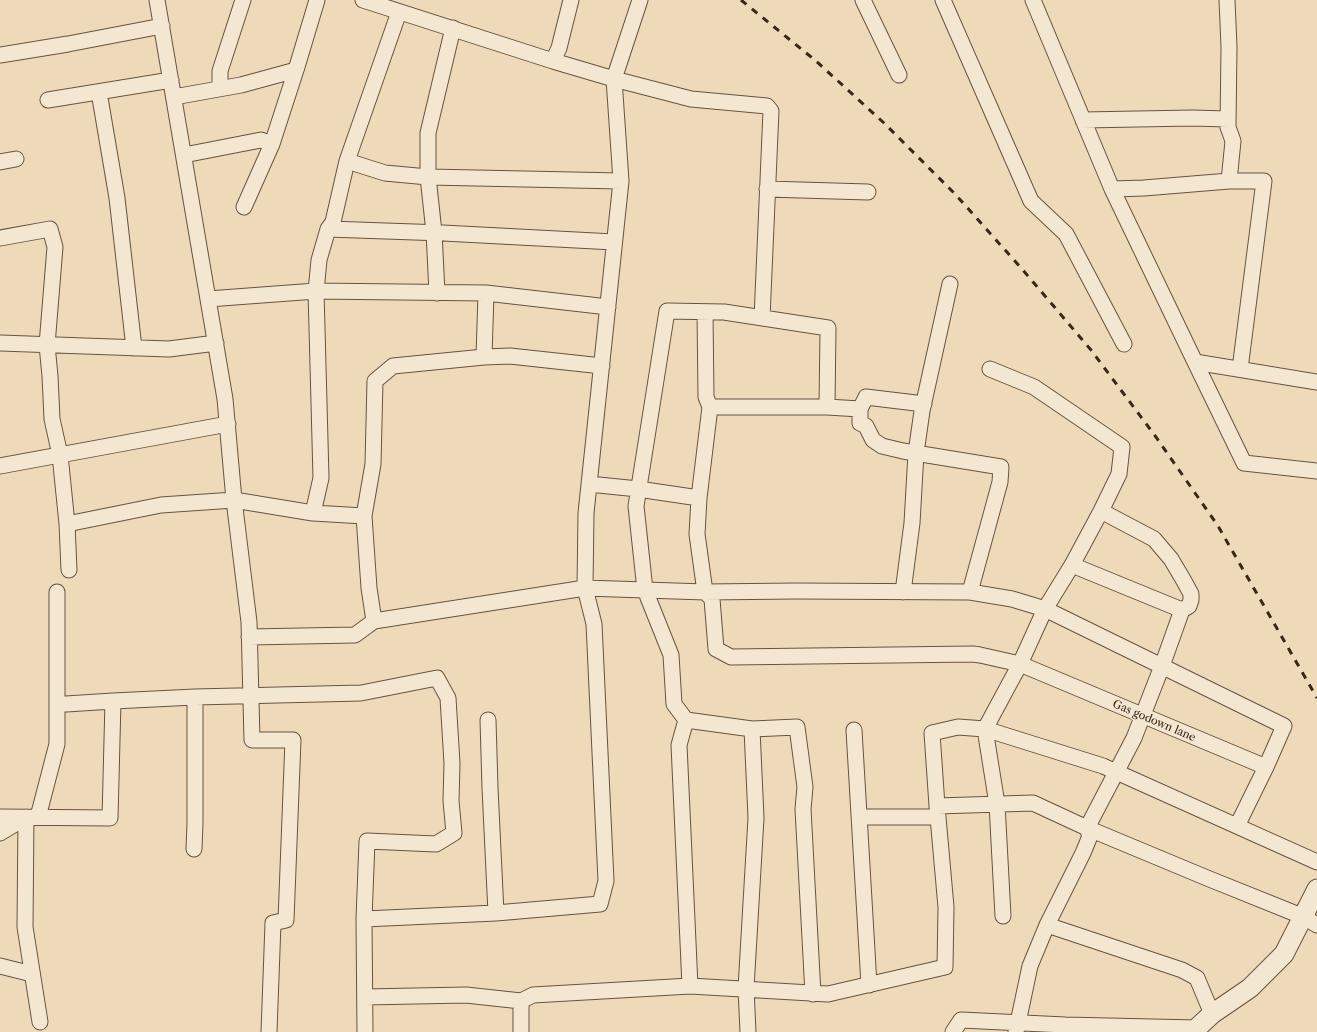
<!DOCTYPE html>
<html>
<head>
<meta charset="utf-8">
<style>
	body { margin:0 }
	canvas { display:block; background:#eedab9 }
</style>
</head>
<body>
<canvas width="1317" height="1032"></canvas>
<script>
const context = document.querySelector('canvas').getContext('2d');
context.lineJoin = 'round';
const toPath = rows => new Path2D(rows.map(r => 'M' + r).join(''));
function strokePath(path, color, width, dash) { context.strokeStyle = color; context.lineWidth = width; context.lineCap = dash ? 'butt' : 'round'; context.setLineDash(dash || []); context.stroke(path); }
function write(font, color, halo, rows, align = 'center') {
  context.font = font + ' "Libre Caslon Text",serif'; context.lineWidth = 3; context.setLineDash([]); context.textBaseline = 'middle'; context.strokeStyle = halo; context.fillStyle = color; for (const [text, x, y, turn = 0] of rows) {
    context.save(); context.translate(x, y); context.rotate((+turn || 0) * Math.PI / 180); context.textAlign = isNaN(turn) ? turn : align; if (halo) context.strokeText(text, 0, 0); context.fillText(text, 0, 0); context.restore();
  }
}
const minor = toPath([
	[157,0,225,399,234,500,249,622,252,740,293,740,286,920,273,923,269,1032],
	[363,0,553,61,614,79,621,181,586,513,585,588,594,624,606,881,600,904,496,913,364,919],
	[640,0,614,79,691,99,767,106,771,111,762,318],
	[863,0,899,75],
	[943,0,1031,201,1066,234,1124,344],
	[1033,0,1112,189,1195,362,1317,382],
	[1227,0,1229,47,1228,127,1233,141,1229,181],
	[0,55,68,44,162,26],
	[553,61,559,48,571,0],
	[220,88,220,71,243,0],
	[99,92,117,198,134,348],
	[174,97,241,85,296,70],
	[48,100,171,80],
	[1083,120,1192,118,1228,119],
	[184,155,261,140,272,144],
	[347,161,385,173,428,177,621,181],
	[0,162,16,159],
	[767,189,868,192],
	[1112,189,1144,188,1229,181,1264,181,1240,369],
	[244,207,272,144,296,70,317,0],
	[328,229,443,233,614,242],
	[0,238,50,229,55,247,47,345,50,376,52,419,60,455,67,524,69,570],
	[437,293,434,232,428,177,428,133,453,28],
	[208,299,316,291,486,293,608,307],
	[705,312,706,397,710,407,827,407,860,409],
	[0,343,169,349,216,343],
	[484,357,486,293],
	[1195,362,1244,463,1317,471],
	[990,369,1034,387,1122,447,1119,474,1101,511,1072,565,1045,609,1020,664,985,729,1103,766,1317,862],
	[924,404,866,397,860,409,860,423,866,426,873,440,882,446,903,451,1001,467,1000,482,970,592],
	[710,407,699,498,697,534,705,592,712,599,716,649,731,657,973,654,980,655,1020,664,1266,767,1237,826],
	[0,466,228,424],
	[589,484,638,489,699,498],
	[313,513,321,478,316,291,319,260,328,229,333,222,347,161,399,12],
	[67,524,161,505,234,500,313,513,364,516],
	[1072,565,1182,610],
	[903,592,912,523,916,453,922,411,950,284],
	[374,621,369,588,364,516,373,464,375,381,393,366,484,357,510,356,602,366],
	[249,637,355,635,374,621,585,588,705,592,796,591,970,592,1012,599,1045,609,1284,726,1266,767],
	[66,704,113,701],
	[488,720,490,788,496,913],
	[686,720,679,745,690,986],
	[854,730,869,985],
	[937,806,932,733,958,727,985,729,997,804,1003,916],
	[0,817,110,818,113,701,195,697,361,693,437,678,448,698,452,763,451,801,454,833,436,844,367,841,364,919,365,1032],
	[26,817,25,927,40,1022],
	[38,817,57,744,57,592],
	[860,817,938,817],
	[0,833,25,818],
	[194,849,195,823,195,697],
	[1047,925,1182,970,1197,978,1212,1014],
	[0,966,32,974],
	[813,994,803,809,805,787,797,727,752,729,686,720,674,704,671,655,645,590,636,506,667,311,724,312,828,328,827,407],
	[365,997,466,995,521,1001,533,995,690,986,828,994,945,967,946,907,937,806,1033,803,1087,828,1207,878,1304,917,1317,925],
	[521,1001,521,1032],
	[748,1032,746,988,756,818,752,729],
	[953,1032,961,1020,1065,1025,1197,1028],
	[1016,1032,1030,966,1047,925,1083,853,1090,836,1087,828,1134,738,1162,666,1182,610,1189,606,1191,600,1191,594,1184,581,1171,559,1154,539,1101,511]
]);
const tertiary = toPath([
	[1195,1032,1197,1028,1212,1014,1250,988,1284,954,1317,889]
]);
strokePath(minor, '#67533f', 17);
strokePath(tertiary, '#67533f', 21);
strokePath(minor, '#f4e7d2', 15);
strokePath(tertiary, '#f4e7d2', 19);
strokePath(toPath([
	[741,0,816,61,884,123,955,194,1022,269,1091,350,1156,437,1218,526,1317,698]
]), '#3a2616', 3, [7, 7]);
write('11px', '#3a2616', '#f4e7d2', [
	["Gas godown lane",1154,721,23]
]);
</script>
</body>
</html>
